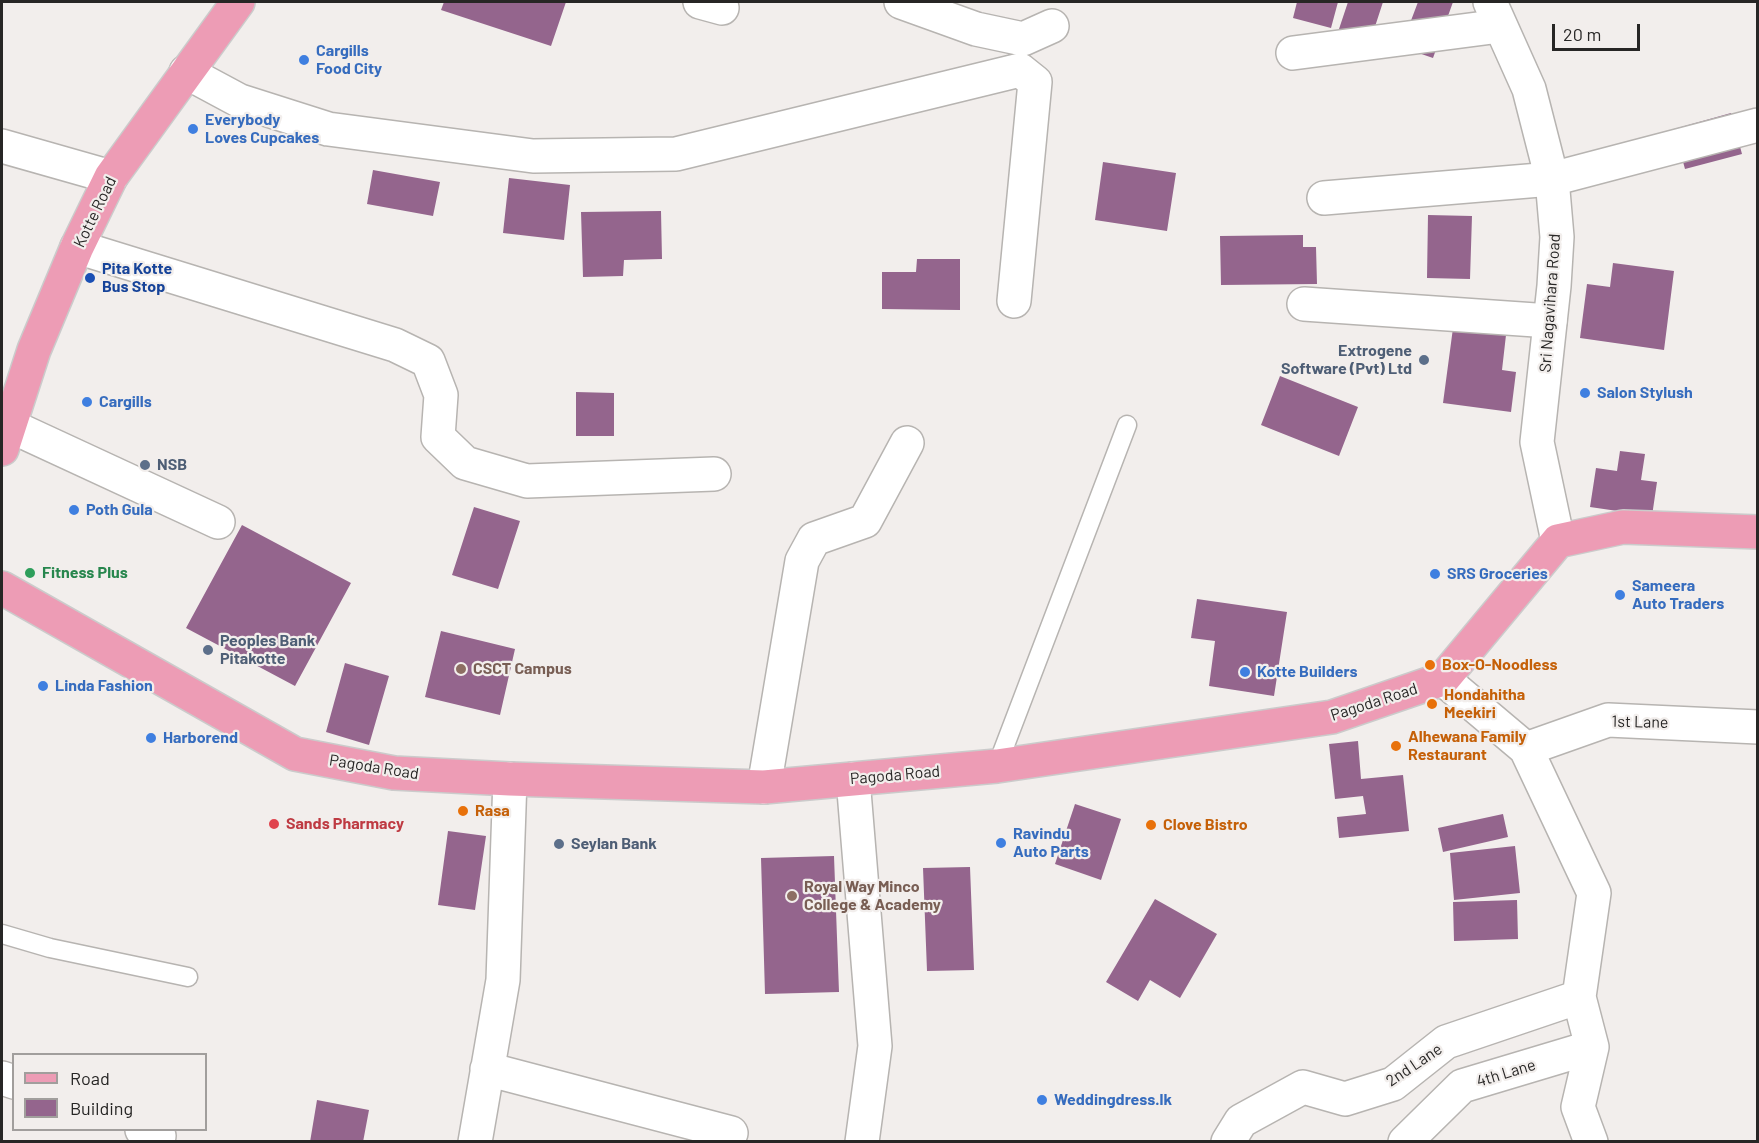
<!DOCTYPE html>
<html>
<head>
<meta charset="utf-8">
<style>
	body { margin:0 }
	#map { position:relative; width:1759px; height:1143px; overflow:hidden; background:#f2eeec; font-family:Barlow,sans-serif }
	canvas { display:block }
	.frame { position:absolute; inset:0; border:3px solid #272625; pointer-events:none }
	.legend { position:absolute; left:12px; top:1053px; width:195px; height:78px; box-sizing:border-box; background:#f2eeec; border:2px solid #a19e9c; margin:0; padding:8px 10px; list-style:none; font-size:18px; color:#272625 }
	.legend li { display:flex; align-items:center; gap:12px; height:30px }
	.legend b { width:30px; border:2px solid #a19e9c }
	.scale { position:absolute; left:1552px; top:24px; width:88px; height:27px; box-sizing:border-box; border:3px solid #272625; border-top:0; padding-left:8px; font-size:18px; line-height:21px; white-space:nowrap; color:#272625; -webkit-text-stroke:4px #f2eeec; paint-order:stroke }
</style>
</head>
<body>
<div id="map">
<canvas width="1759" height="1143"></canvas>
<div class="frame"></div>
<ul class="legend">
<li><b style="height:8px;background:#ed9cb5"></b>Road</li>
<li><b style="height:16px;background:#94658d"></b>Building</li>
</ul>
<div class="scale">20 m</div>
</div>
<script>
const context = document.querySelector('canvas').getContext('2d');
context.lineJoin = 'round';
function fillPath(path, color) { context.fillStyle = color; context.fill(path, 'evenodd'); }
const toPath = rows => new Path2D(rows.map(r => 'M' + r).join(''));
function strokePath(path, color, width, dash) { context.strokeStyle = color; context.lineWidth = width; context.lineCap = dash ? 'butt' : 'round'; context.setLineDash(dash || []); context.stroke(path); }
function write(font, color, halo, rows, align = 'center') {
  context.font = font + ' Barlow,sans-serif'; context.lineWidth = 4.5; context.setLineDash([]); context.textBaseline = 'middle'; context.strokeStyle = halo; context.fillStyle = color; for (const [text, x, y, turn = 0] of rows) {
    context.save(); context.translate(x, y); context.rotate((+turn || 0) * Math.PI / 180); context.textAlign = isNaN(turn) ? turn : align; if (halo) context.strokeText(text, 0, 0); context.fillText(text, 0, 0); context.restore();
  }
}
fillPath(toPath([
	[444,2,566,2,551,46,441,10],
	[1297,2,1338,2,1331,28,1293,18],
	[1348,2,1383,2,1369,45,1337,35],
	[1418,2,1453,2,1433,58,1401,47],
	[1731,113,1742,154,1685,169,1674,129],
	[1103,162,1176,173,1167,231,1095,220],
	[373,170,440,182,433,216,367,204],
	[509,178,570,185,564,240,503,233],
	[661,211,662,259,624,260,623,276,583,277,581,212],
	[1428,215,1472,216,1470,279,1427,278],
	[1303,235,1303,247,1316,247,1317,284,1221,285,1220,236],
	[917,259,960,259,960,310,882,309,882,272,916,272],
	[1613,263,1674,271,1664,350,1580,338,1587,284,1610,287],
	[1453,328,1506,335,1502,370,1516,372,1511,412,1443,403],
	[1280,376,1358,407,1339,456,1261,425],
	[576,392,614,393,614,436,576,436],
	[1620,451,1645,454,1641,480,1657,482,1652,516,1590,507,1596,468,1617,471],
	[474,507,520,521,498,589,452,575],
	[242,525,351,583,295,686,186,628],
	[1197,599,1287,612,1274,696,1209,686,1215,641,1191,638],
	[441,631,515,649,500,715,425,697],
	[345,663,389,676,369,745,326,732],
	[1358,741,1361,779,1403,775,1409,831,1339,838,1337,817,1366,814,1363,796,1335,799,1329,744],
	[1075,804,1121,819,1101,880,1055,864],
	[1503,814,1508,837,1443,852,1438,828],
	[448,831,486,836,475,910,438,905],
	[1515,846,1520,893,1454,900,1450,853],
	[834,856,839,992,765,994,761,858],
	[970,867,974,970,927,971,923,868],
	[1155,899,1217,934,1180,998,1150,980,1138,1001,1106,982],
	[1517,900,1518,939,1454,941,1453,902],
	[317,1100,369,1110,363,1142,310,1142]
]), '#94658d');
const service = toPath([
	[997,766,1127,425],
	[2,934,50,948,188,977]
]);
const minor = toPath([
	[700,2,722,8],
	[901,2,976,29,1023,39,1052,26],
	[1293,53,1500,26],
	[186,72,240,101,328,129,533,156,676,154,1020,70,1035,82,1014,301],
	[2,146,111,177],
	[1324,198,1552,179,1758,125],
	[77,247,395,345,428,361,441,395,438,437,465,463,527,481,714,474],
	[1304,304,1550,321],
	[2,422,218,522],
	[1443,679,1526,749,1594,893,1579,997,1592,1047,1578,1107,1591,1142],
	[1526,749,1608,720,1758,727],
	[853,779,875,1046,862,1142],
	[764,787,802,561,814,539,865,521,907,443],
	[487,1069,731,1133],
	[2,1078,14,1082],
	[142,1130,159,1136],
	[475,1142,503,980,510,779],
	[1228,1142,1241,1121,1303,1087,1345,1099,1393,1084,1446,1042,1579,997],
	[1405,1142,1462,1086,1592,1047]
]);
const tertiary = toPath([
	[1490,2,1529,89,1552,179,1557,237,1554,286,1537,442,1558,541]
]);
const primary = toPath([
	[2,449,34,350,77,247,111,177,238,2],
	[2,588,295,754,394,773,510,779,764,787,997,766,1332,717,1443,679,1558,541,1623,527,1758,532]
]);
strokePath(service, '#b7b4b1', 21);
strokePath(minor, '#b7b4b1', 36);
strokePath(tertiary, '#b7b4b1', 36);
strokePath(primary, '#cbcbcb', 36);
strokePath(service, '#fff', 18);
strokePath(minor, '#fff', 33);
strokePath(tertiary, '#fff', 33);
strokePath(primary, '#ed9cb5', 33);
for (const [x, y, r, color] of [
	[304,60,6,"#3f7fe0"],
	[193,129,6,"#3f7fe0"],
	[90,278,6,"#1a4fb4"],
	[1424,360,6,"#5c6f8a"],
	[1585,393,6,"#3f7fe0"],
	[87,402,6,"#3f7fe0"],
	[145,465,6,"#5c6f8a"],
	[74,510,6,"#3f7fe0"],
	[30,573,6,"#2e9e5b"],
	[1435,574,6,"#3f7fe0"],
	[1620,595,6,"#3f7fe0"],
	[208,650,6,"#5c6f8a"],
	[1430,665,6,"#e8710a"],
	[461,669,6,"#8d6e63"],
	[1245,672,6,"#3f7fe0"],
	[43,686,6,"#3f7fe0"],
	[1432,704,6,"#e8710a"],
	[151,738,6,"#3f7fe0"],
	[1396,746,6,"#e8710a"],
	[463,811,6,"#e8710a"],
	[274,824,6,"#e0444e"],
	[1151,825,6,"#e8710a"],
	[1001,843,6,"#3f7fe0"],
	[559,844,6,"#5c6f8a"],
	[792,896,6,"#8d6e63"],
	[1042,1100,6,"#3f7fe0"]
]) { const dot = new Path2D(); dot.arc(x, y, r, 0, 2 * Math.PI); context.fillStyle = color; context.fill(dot); strokePath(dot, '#f2eeec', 2); }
write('bold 16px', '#366cbe', '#f2eeec', [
	["Cargills",316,51],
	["Food City",316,69],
	["Everybody",205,120],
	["Loves Cupcakes",205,138],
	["Salon Stylush",1597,393],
	["Cargills",99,402],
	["Poth Gula",86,510],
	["SRS Groceries",1447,574],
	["Sameera",1632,586],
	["Auto Traders",1632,604],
	["Kotte Builders",1257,672],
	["Linda Fashion",55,686],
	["Harborend",163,738],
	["Ravindu",1013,834],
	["Auto Parts",1013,852],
	["Weddingdress.lk",1054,1100]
], 'left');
write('16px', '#272625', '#f2eeec', [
	["Kotte Road",95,212,-64],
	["Sri Nagavihara Road",1550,303,-86],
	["Pagoda Road",1374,702,-18],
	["1st Lane",1640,722,1],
	["Pagoda Road",374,767,9],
	["Pagoda Road",895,775,-5],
	["2nd Lane",1414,1065,-34],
	["4th Lane",1506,1073,-17]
]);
write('bold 16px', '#164399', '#f2eeec', [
	["Pita Kotte",102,269],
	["Bus Stop",102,287]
], 'left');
write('bold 16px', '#4e5e75', '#f2eeec', [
	["Extrogene",1412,351,"right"],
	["Software (Pvt) Ltd",1412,369,"right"],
	["NSB",157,465],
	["Peoples Bank",220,641],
	["Pitakotte",220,659],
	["Seylan Bank",571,844]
], 'left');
write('bold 16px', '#27864d', '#f2eeec', [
	["Fitness Plus",42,573]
], 'left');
write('bold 16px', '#c56008', '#f2eeec', [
	["Box-O-Noodless",1442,665],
	["Hondahitha",1444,695],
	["Meekiri",1444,713],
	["Alhewana Family",1408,737],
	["Restaurant",1408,755],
	["Rasa",475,811],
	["Clove Bistro",1163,825]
], 'left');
write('bold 16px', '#785e54', '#f2eeec', [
	["CSCT Campus",473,669],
	["Royal Way Minco",804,887],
	["College & Academy",804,905]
], 'left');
write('bold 16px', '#be3a42', '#f2eeec', [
	["Sands Pharmacy",286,824]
], 'left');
</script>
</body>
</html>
